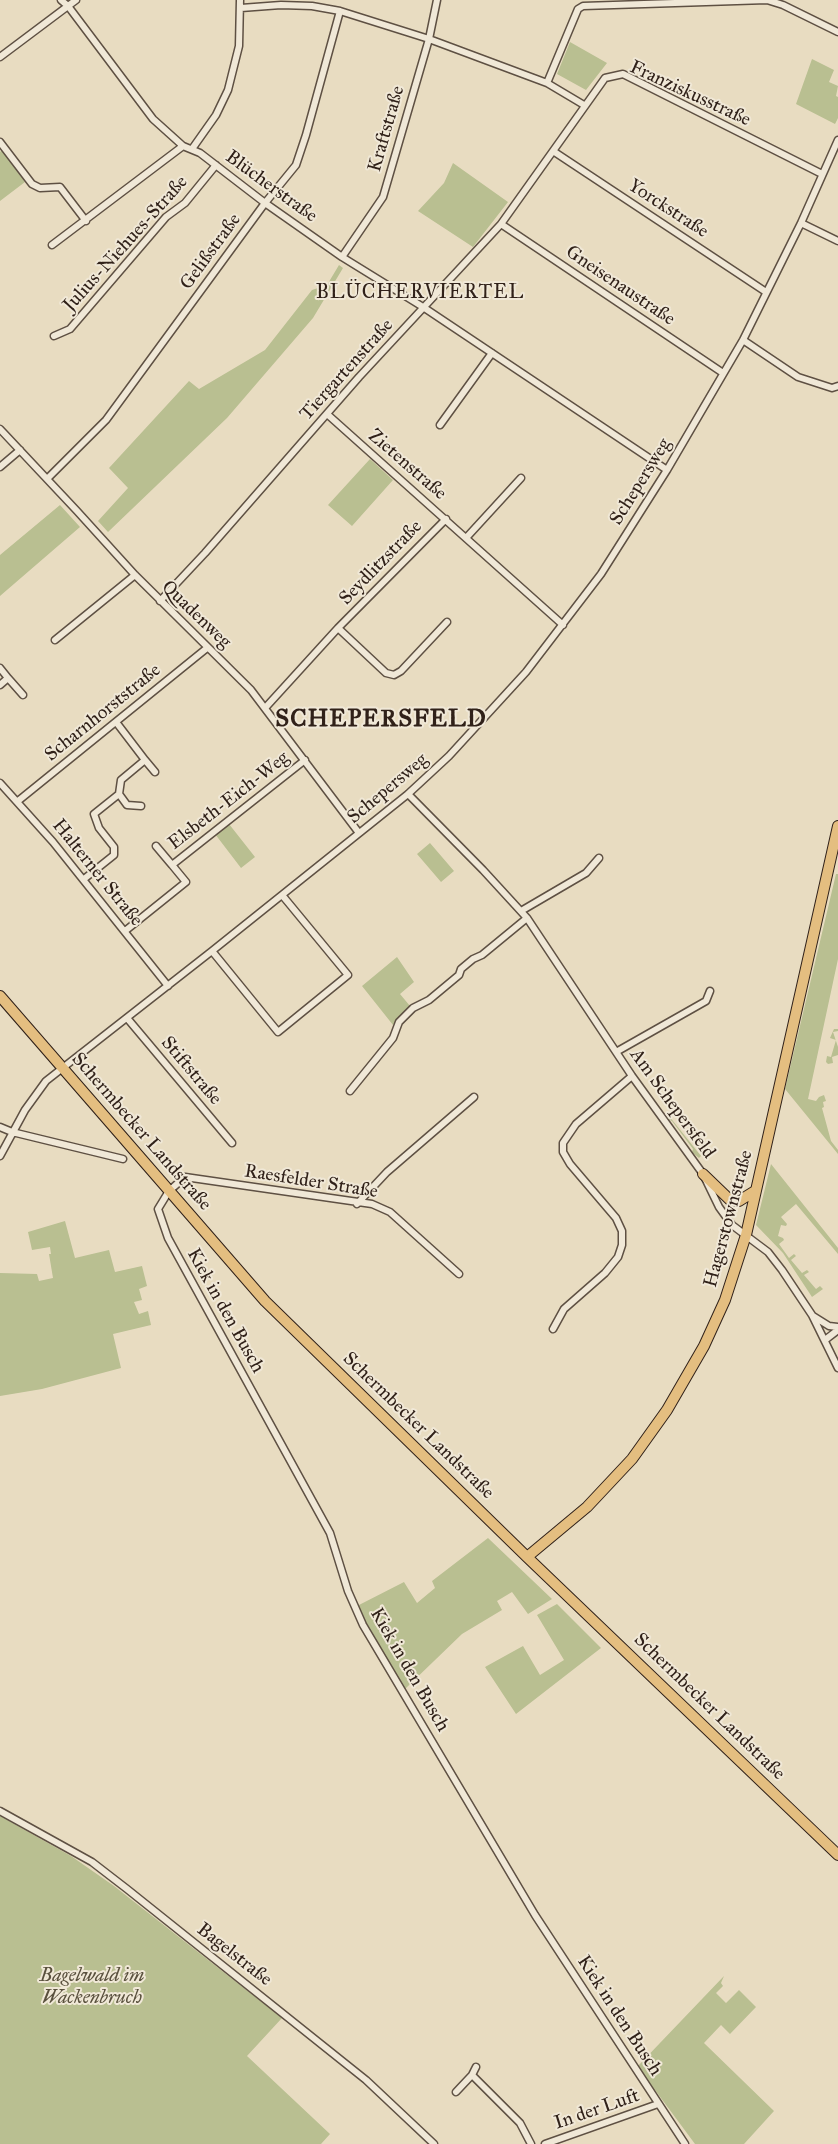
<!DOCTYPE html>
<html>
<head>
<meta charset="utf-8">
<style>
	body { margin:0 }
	canvas { display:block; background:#e8dcc1 }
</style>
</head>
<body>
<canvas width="838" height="2144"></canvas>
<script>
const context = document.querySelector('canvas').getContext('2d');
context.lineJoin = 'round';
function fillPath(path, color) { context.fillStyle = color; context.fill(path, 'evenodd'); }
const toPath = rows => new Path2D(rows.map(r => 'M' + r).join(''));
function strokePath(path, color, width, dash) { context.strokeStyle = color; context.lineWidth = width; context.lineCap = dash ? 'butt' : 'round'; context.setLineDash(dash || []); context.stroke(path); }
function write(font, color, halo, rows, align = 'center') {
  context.font = font + ' "IM FELL Great Primer",serif'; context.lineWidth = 4; context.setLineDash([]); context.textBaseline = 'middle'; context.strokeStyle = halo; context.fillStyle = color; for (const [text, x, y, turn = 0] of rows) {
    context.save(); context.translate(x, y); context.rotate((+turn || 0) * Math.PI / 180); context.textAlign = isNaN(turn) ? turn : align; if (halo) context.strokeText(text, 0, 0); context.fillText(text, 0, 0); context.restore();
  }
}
fillPath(toPath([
	[570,42,607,63,586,90,557,74],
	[812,59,834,70,829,82,838,86,836,96,838,97,838,118,835,124,796,104],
	[2,150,25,182,0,201,0,152],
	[453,163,508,202,473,247,418,211,444,183],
	[339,265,343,268,313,318,227,418,108,532,98,521,128,488,109,468,189,381,199,389,265,350,312,290,327,285],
	[370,459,393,480,352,526,328,505],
	[60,505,80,527,0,596,0,555],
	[229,824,255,857,241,868,215,834],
	[430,843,454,871,441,882,417,854],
	[836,874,838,874,838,959,808,1099,816,1101,819,1097,824,1095,826,1101,823,1102,824,1107,822,1108,831,1141,838,1150,838,1154,785,1089],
	[397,957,414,982,400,994,410,1006,393,1025,362,986],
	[834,1029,838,1029,838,1031,833,1032,838,1047,838,1055,832,1057,833,1063,828,1064,826,1062,827,1056,831,1057,836,1040,830,1038],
	[669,1116,701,1156,699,1158,692,1152,693,1149,672,1121,667,1119],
	[771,1164,838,1248,838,1254,796,1204,781,1217,787,1224,786,1226,781,1225,778,1236,783,1238,784,1240,779,1244,789,1258,794,1254,796,1256,791,1260,802,1273,807,1270,809,1272,804,1275,816,1289,820,1286,823,1289,812,1297,783,1253,756,1225],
	[65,1221,75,1258,109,1250,115,1272,142,1266,147,1286,139,1289,142,1300,134,1302,139,1314,148,1311,151,1325,113,1334,121,1368,42,1389,0,1396,0,1273,37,1274,39,1281,53,1278,49,1254,51,1254,50,1247,32,1250,28,1232],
	[488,1538,552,1599,528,1614,512,1592,497,1601,502,1610,462,1634,405,1689,366,1627,357,1606,404,1582,417,1603,435,1588,432,1581],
	[557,1604,601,1648,516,1714,485,1667,523,1646,540,1675,564,1660,537,1615],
	[0,1816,71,1856,114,1886,282,2018,247,2056,330,2134,321,2144,0,2144],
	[724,1976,721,1983,723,1986,716,1993,726,2003,739,1990,756,2007,730,2034,721,2025,704,2043,774,2111,744,2144,695,2144,655,2090,654,2091,638,2066]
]), '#b9bf91');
const street = toPath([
	[61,0,68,6,153,119,183,146,200,153,265,203,342,257,423,307,667,470],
	[241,8,281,5,312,6,340,11,429,39,547,83,584,105],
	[0,57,76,0],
	[547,83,578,9,583,6,767,0,783,5,838,32],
	[0,142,32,184,40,188,60,187,86,221],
	[192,149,216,115,228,90,239,46,240,0],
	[553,151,766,292],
	[801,223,838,241],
	[501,224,723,373],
	[52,245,183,146],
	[342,257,383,197,429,39,437,0],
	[54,336,70,329,166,217,185,203,216,165],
	[743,340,798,377,832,388,838,386],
	[327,414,563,625],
	[440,425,492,353],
	[0,429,77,511,135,575,251,690,359,833],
	[0,467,20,450],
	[47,479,106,420,265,203,296,165,306,135,340,11],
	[466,538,521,478],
	[160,601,205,553,359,377,501,224,605,78,623,74,822,174],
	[338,628,386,673,394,675,401,671,447,622],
	[55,640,135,575],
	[0,668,8,678,0,685],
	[8,678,23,695],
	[266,707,338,628,446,519],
	[145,760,155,772],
	[0,783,53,842,168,986],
	[119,794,127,805,141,806],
	[408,794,483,870,527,918,632,1076,703,1174,719,1207,732,1225,768,1252,782,1270,812,1315,838,1368],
	[18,801,207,648],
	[156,846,172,865],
	[84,879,114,855,114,847,99,828,94,814,119,794,121,780,145,760,116,722],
	[521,911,586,873,599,858],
	[125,931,186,882,172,865,305,760],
	[212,951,278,1032,348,975,282,895],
	[127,1018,232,1143],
	[616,1052,706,1001,710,991],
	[350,1091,393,1038,399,1022,413,1008,429,1000,459,975,461,969,473,959,482,955,527,918],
	[0,1127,12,1132,123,1159],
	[0,1156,25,1110,46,1081,212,951,408,794,449,756,526,672,601,574,667,470,743,340,801,223,838,140],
	[357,1204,387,1172,474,1097],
	[459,1274,390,1212,372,1204,185,1177,169,1191,158,1209,168,1238,330,1533,348,1591,363,1625,535,1915,685,2144],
	[813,1316,829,1326,838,1327],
	[553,1329,564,1309,605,1273,618,1257,622,1245,622,1231,616,1218,570,1164,563,1152,563,1143,576,1124,632,1076],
	[825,1340,838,1330],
	[0,1811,92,1862,127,1889,366,2080,434,2144],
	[472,2075,476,2067],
	[456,2092,472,2075,520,2123,531,2144],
	[545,2144,658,2104]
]);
const primary = toPath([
	[0,996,265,1301,527,1557,838,1855],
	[703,1174,730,1200,739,1201,755,1191],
	[527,1557,587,1507,632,1459,667,1410,704,1346,725,1300,746,1235,838,826]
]);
strokePath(street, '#5e5043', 9);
strokePath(primary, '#302119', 12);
strokePath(street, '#f0e8d7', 6);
strokePath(primary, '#e4be80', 10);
write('19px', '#302119', '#f0e8d7', [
	["Franziskusstraße",690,94,25],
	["Kraftstraße",387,129,-74],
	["Blücherstraße",271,187,36],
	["Yorckstraße",668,209,33],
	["Julius-Niehues-Straße",126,244,-48],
	["Gelißstraße",211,252,-54],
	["Gneisenaustraße",620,286,34],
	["Tiergartenstraße",347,370,-48],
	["Zietenstraße",407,465,41],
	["Schepersweg",641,482,-58],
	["Seydlitzstraße",381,563,-46],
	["Quadenweg",196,615,44],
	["Scharnhorststraße",103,713,-39],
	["Schepersweg",388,789,-40],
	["Elsbeth-Eich-Weg",229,801,-38],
	["Halterner Straße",97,873,51],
	["Stiftstraße",191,1071,50],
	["Am Schepersfeld",672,1104,54],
	["Schermbecker Landstraße",141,1132,49],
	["Raesfelder Straße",311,1182,9],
	["Hagerstownstraße",729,1219,-75],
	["Kiek in den Busch",225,1311,61],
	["Schermbecker Landstraße",418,1426,44],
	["Kiek in den Busch",409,1670,60],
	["Schermbecker Landstraße",709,1707,44],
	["Bagelstraße",234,1955,38],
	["Kiek in den Busch",619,2016,57],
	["In der Luft",597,2110,-19]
]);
write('italic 19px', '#59503d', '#f0e8d7', [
	["Bagelwald im",92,1976],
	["Wackenbruch",92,1998]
]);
context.letterSpacing = '1px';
write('20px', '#302119', '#f0e8d7', [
	["BLÜCHERVIERTEL",420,293]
]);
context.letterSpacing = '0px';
context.letterSpacing = '1px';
write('bold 24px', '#302119', '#f0e8d7', [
	["SCHEPERSFELD",381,720]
]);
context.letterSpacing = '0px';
</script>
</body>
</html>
